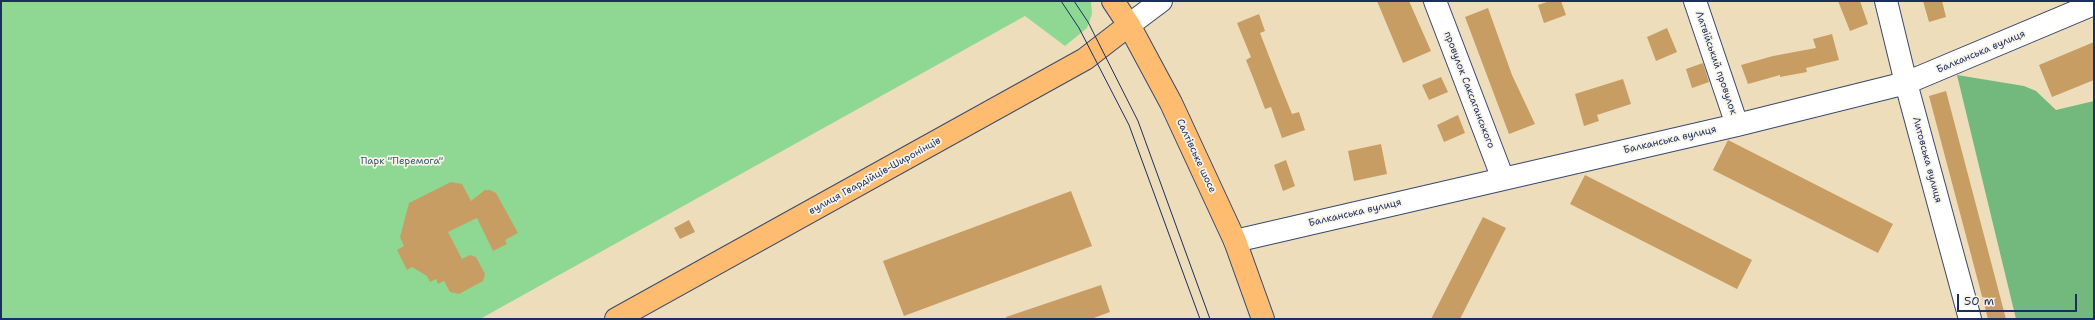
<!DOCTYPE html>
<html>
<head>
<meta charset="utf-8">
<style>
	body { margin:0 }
	#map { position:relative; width:2095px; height:320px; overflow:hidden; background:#edddbb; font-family:"Shantell Sans",sans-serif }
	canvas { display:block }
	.frame { position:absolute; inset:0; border:2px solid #1b2f5e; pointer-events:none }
	.scale { position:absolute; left:1957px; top:294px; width:120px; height:18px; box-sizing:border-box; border:2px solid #1b2f5e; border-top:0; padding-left:5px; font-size:12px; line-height:14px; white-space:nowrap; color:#1b2f5e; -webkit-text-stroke:3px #f7f3e8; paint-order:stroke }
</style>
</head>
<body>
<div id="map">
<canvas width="2095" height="320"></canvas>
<div class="frame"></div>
<div class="scale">50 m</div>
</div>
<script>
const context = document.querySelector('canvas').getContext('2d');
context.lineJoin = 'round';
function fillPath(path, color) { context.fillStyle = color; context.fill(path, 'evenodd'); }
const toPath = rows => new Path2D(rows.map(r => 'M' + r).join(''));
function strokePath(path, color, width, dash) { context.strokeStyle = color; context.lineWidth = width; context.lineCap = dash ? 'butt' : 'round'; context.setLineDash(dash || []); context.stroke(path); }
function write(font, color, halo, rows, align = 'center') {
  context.font = font + ' "Shantell Sans",sans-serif'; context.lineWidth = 3.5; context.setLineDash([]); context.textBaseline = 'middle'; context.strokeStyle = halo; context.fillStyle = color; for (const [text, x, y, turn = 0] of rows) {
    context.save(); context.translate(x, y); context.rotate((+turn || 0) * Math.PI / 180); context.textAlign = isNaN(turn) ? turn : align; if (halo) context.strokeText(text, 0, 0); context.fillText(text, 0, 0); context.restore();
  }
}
fillPath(toPath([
	[1,1,1091,1,1092,14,1087,28,1065,46,1025,16,480,319,1,319]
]), '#8fd893');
fillPath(toPath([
	[1957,75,2024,86,2036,91,2056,110,2094,101,2094,319,2016,319]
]), '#73b87d');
fillPath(toPath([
	[1377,1,1409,1,1431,51,1403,63],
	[1550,1,1561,1,1566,15,1544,23,1538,5],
	[1838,1,1860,1,1868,24,1850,31],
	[1923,1,1942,1,1946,17,1929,22],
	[1488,8,1512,75,1535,124,1509,134,1465,17],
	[1259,14,1265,31,1260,33,1279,82,1292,114,1299,112,1305,130,1282,138,1271,107,1265,109,1254,80,1246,60,1251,57,1237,23],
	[1667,28,1677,52,1656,61,1647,37],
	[1832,34,1839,60,1806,68,1807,72,1780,77,1780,75,1748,84,1741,65,1773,56,1816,48,1813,39],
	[2094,42,2094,80,2052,97,2039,65],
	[1703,63,1709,82,1692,88,1686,69],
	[1441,77,1448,92,1429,100,1422,85],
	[1623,79,1631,104,1597,115,1599,121,1584,126,1575,94],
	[1946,91,2006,319,1988,319,1929,96],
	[1458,115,1465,133,1444,142,1437,125],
	[1728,140,1893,224,1878,253,1713,170],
	[1381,144,1387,174,1354,181,1348,151],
	[1286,160,1295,186,1283,191,1274,165],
	[1585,175,1752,260,1737,289,1570,204],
	[451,182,462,184,471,201,485,190,490,190,496,193,518,233,505,240,507,244,493,251,477,218,448,232,462,259,470,255,476,257,485,274,483,281,459,294,450,292,444,281,438,284,436,279,430,282,427,276,412,267,407,270,397,250,404,246,400,237,409,203],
	[1071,191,1092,246,904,316,883,261],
	[1483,217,1506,228,1460,319,1431,319],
	[689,220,695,232,680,239,674,228],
	[1101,285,1110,312,1091,319,1007,319,1006,317]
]), '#c89d64');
const minor = toPath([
	[1435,1,1503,179],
	[1695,1,1737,125],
	[1886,1,1906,83,1970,319],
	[1129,25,1161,1],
	[1235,241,1737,125,1906,83,2094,4]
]);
const major = toPath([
	[1113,1,1129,25,1171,103,1235,241,1263,319],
	[616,319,1085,59,1129,25]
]);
strokePath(minor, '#3a496c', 24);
strokePath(major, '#3a496c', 24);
strokePath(minor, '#fff', 22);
strokePath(major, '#fdbc70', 22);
strokePath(toPath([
	[1061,1,1079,28,1129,125,1200,319],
	[1074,1,1088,22,1138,121,1210,319]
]), '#1b2f5e', 1);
write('10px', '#1b2f5e', '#f7f3e8', [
	["Балканська вулиця",1981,52,-23],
	["Латвійський провулок",1716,63,71],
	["провулок Саксаганського",1469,90,69],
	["Балканська вулиця",1670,140,-13],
	["Салтівське шосе",1196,156,65],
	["Литовська вулиця",1927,160,75],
	["вулиця Гвардійців-Широнінців",875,176,-29],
	["Балканська вулиця",1355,213,-13]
]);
write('10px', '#38596b', '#f7f3e8', [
	["Парк \"Перемога\"",402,161]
]);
</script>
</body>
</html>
